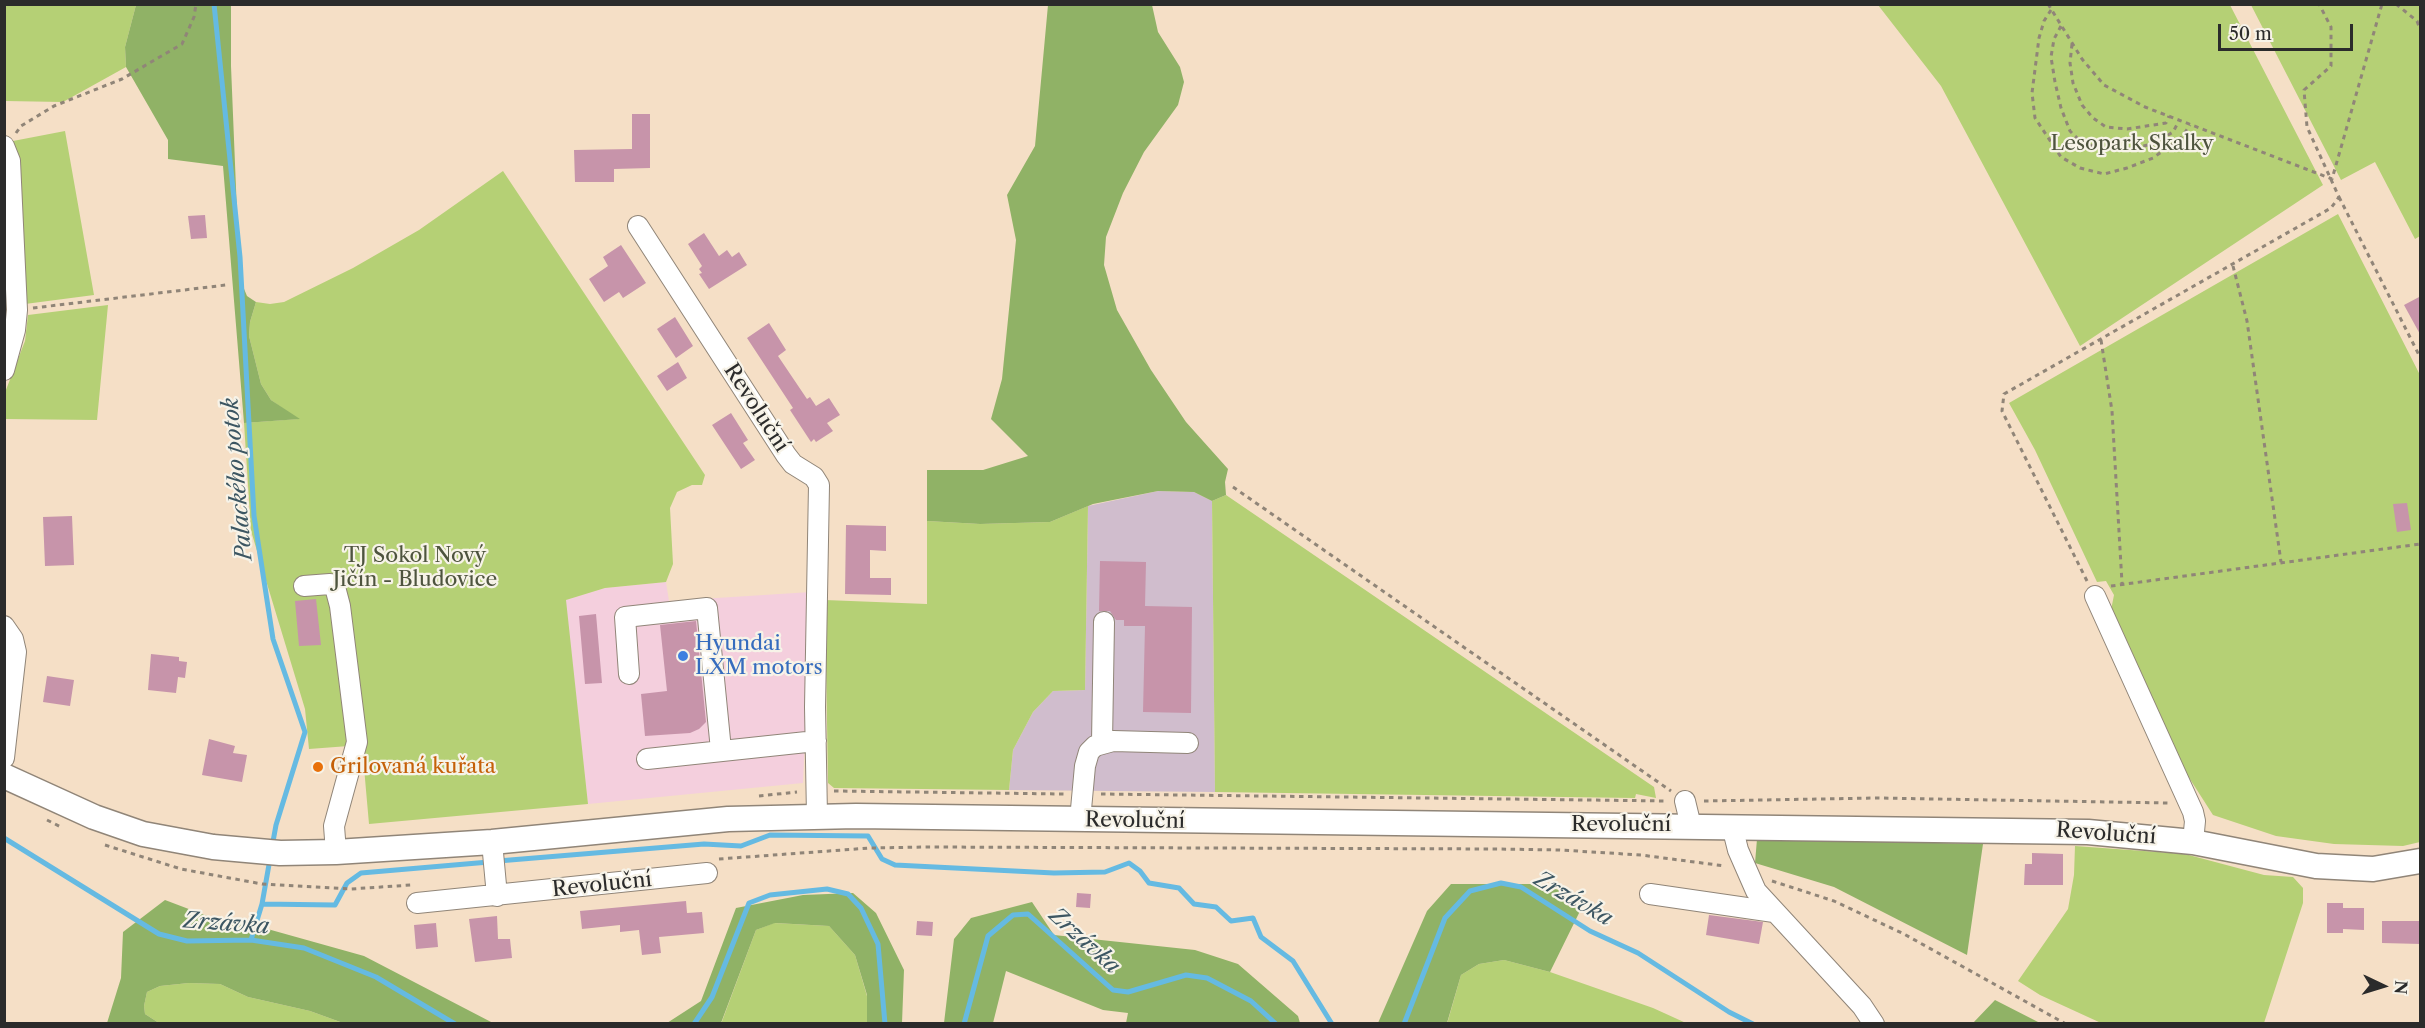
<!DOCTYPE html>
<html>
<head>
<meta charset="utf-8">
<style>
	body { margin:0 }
	#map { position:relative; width:2425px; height:1028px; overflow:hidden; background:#f5dfc6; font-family:"Libre Caslon Text",serif }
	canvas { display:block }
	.frame { position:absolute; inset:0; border:6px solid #2b2b2b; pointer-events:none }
	.north { position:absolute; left:2353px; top:956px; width:60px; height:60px; -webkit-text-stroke:4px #f7f3e8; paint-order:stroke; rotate:94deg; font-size:16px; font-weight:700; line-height:24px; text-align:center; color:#2b2b2b }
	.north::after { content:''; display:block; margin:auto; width:21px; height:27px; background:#2b2b2b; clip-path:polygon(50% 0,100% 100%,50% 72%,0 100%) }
	.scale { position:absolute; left:2218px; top:24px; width:135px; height:27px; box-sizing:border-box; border:3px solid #2b2b2b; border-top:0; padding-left:8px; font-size:18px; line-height:21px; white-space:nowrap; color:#2b2b2b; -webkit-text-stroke:4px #f7f3e8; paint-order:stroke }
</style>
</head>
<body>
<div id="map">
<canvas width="2425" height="1028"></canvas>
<div class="frame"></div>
<div class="north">N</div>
<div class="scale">50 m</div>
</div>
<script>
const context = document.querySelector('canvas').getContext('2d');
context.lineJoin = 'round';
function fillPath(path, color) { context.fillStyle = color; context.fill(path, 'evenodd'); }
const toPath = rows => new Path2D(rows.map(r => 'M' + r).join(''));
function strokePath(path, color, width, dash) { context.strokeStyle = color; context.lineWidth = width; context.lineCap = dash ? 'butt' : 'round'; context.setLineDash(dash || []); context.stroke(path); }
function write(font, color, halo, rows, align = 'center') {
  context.font = font + ' "Libre Caslon Text",serif'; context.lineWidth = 4.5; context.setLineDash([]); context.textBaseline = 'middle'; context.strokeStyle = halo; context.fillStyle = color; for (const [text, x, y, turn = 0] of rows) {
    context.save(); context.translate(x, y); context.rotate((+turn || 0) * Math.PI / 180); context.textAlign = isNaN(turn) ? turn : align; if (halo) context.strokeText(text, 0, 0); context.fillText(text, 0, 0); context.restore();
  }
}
fillPath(toPath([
	[666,582,669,601,811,592,803,783,588,804,565,600,605,588]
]), '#f4cfdd');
fillPath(toPath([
	[1158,491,1194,492,1212,501,1215,792,1009,790,1013,750,1033,712,1053,691,1085,690,1088,506]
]), '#d0bdcd');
fillPath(toPath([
	[4,5,136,5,125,47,126,67,63,102,5,101],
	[1878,5,2230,5,2323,185,2080,346,1941,86],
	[2251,5,2420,5,2420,236,2415,239,2375,162,2341,180],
	[65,131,94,295,25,304,13,141],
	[503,171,705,475,702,485,692,485,677,492,670,508,673,564,666,582,605,588,566,600,588,804,369,824,362,745,309,749,305,709,251,531,244,423,298,419,271,400,261,384,249,336,250,322,256,302,270,304,284,302,353,268,419,230],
	[2338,214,2420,375,2420,842,2403,846,2334,844,2276,836,2213,815,2179,762,2111,610,2114,595,2106,581,2097,582,2035,450,2009,403],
	[108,305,97,420,5,419,4,395,25,341,28,315],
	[1226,495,1654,787,1656,798,1636,794,1635,798,1215,792,1212,501],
	[1088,506,1085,690,1053,691,1033,712,1013,750,1009,790,834,788,828,783,825,600,927,604,927,521,980,524,1050,522],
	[2075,846,2185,854,2264,875,2293,877,2303,888,2303,903,2264,1023,2101,1023,2040,995,2018,981,2068,909,2074,875],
	[774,923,829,926,855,955,867,996,867,1023,721,1024,756,930],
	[1504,960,1550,972,1653,1008,1686,1023,1447,1024,1461,975,1479,964],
	[189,983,220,984,248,997,310,1011,343,1023,159,1023,145,1014,144,1006,147,992,160,986]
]), '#b5d075');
fillPath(toPath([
	[136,5,231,5,231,66,238,237,242,284,247,296,256,302,250,322,249,336,261,384,271,400,300,419,244,423,223,166,168,159,168,140,126,67,125,47],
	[1048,5,1152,5,1158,32,1180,67,1184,82,1178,105,1144,152,1123,193,1106,237,1104,265,1117,310,1151,370,1186,422,1228,469,1225,482,1226,495,1212,501,1194,492,1158,491,1093,504,1050,522,980,524,927,521,927,470,983,470,1028,456,991,419,1002,379,1016,240,1007,195,1035,146],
	[1757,839,1983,844,1967,955,1834,887,1755,863],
	[1451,884,1538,884,1576,895,1581,909,1550,972,1504,960,1479,964,1461,975,1447,1023,1378,1023,1427,911],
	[853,893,876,913,904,970,902,1023,867,1023,867,995,855,955,829,926,775,923,756,930,721,1023,667,1023,701,1001,736,908,803,895],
	[165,900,223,922,264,928,364,956,493,1023,343,1023,310,1011,248,997,220,984,189,983,160,986,147,992,144,1006,145,1014,159,1023,107,1023,121,978,123,932],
	[1032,902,1054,935,1195,950,1238,964,1298,1016,1300,1023,1126,1023,1128,1013,1103,1010,1006,971,993,1023,944,1023,954,939,971,918],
	[1995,1000,2040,1023,1973,1023]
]), '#90b266');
strokePath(toPath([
	[214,4,240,257,254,516,273,639,305,732,276,825,272,847],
	[4,838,159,934,187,941,251,940,304,948,376,977,455,1024],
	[498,861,704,844,741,846,770,835,868,836,882,859,895,865,1054,873,1105,872,1129,863,1140,871,1149,883,1179,888,1194,904,1216,907,1231,921,1253,918,1261,937,1293,961,1332,1024],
	[262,904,335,905,347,883,361,873,489,862],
	[251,940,262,904,270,859],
	[694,1024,712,997,749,903,770,895,827,889,848,894,861,908,878,944,885,1024],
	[964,1024,988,936,1013,915,1028,914,1113,990,1128,992,1186,975,1207,978,1251,1001,1276,1024],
	[1404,1024,1445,918,1470,891,1501,883,1521,887,1590,931,1638,953,1729,1012,1753,1024]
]), '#65bae2', 5);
fillPath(toPath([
	[632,114,650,114,650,168,614,169,614,182,575,182,574,150,632,149],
	[205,215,207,238,191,239,188,216],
	[704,233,719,256,727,250,732,257,739,252,747,265,709,289,699,274,702,273,699,269,702,266,688,244],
	[621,245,646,283,623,298,619,292,604,302,589,279,608,266,603,257],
	[2421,296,2421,336,2404,305],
	[675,317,693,346,676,358,657,329],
	[769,323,786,350,778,356,807,399,810,397,816,406,829,398,840,415,827,423,833,431,816,442,814,439,811,442,790,410,793,408,747,338],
	[678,362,687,378,667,391,657,376],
	[731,413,748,440,743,443,755,460,741,469,712,425],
	[2407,503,2411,530,2397,532,2393,504],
	[72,516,74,565,45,566,43,517],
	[846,525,886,526,886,551,870,550,870,578,891,578,891,595,845,594],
	[1100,561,1146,562,1145,606,1192,607,1191,713,1143,712,1145,626,1124,626,1124,620,1116,620,1110,611,1099,611],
	[316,599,321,645,299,646,295,601],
	[596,614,602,683,585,684,579,616],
	[696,621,706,722,699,729,690,733,645,736,641,694,667,691,660,625],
	[151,654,179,657,179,661,187,662,185,678,178,677,176,693,148,690],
	[47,676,74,680,70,706,43,702],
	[209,739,235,746,233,753,247,755,242,782,202,775],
	[2032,853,2063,854,2063,885,2024,885,2025,864,2032,864],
	[1077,893,1091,894,1090,908,1076,907],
	[686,901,687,913,702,912,704,933,659,937,661,953,642,955,639,930,620,932,620,925,582,929,580,911],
	[2327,903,2343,903,2343,908,2364,908,2364,930,2343,929,2343,933,2327,933],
	[1709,915,1763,922,1759,944,1706,935],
	[497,916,498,939,510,939,512,958,475,962,469,919],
	[917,921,933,922,932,936,916,935],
	[2382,921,2421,921,2421,944,2382,943],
	[436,923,438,947,416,949,414,925]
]), '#c794aa');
const minor = toPath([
	[4,146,10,161,17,310,15,330,4,370],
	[638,226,786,455,793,464,814,477,819,485,815,707,817,816],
	[304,586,330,584,335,587,340,606,357,742,334,826,336,852],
	[2095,596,2193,812,2195,821,2193,842],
	[4,626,13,639,16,652,4,758],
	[629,674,625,617,707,608,721,750],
	[1102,742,1104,622],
	[647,759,816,741],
	[1685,801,1691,826],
	[1080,820,1085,766,1089,752,1095,746,1113,741,1188,743],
	[1732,826,1738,850,1756,891,1862,1006,1874,1024],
	[492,842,497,896],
	[1650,894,1774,912],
	[417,903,707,873]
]);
const major = toPath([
	[4,776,94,817,143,834,213,847,280,853,336,852,492,842,728,819,856,816,2088,832,2193,842,2316,866,2373,869,2420,861]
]);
strokePath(minor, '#908578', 22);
strokePath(major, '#908578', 27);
strokePath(toPath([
	[2048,4,2082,59,2104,85,2145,107,2332,179,2382,4],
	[2396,4,2417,21,2420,29],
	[2051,10,2044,21,2039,38,2032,93,2035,118,2061,157,2080,168,2104,174,2127,168,2153,158,2182,137,2190,125],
	[2061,26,2054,39,2051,57,2055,82,2061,108,2070,131,2081,142,2103,149,2128,149,2153,144,2173,132,2179,121],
	[2072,44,2070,63,2073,83,2082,105,2093,118,2106,127,2127,129,2166,123,2169,116],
	[16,133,21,126,54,106,122,79,182,44,194,17,196,4],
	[2339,197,2420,357],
	[2233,266,2247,321,2281,562],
	[33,308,226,285],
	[2101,340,2112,411,2122,583],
	[1233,487,1671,791],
	[2087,581,2002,411,2004,394,2331,208,2339,197,2307,127,2304,90,2331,66,2331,27,2319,4],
	[2111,586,2420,544],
	[834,791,1064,794],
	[1101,794,1667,801],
	[759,796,797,792],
	[1704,801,1877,798,2168,803],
	[47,820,63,828],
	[105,845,181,869,262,884,351,889,411,885],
	[719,859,870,848,928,847,1497,849,1560,850,1641,855,1725,866],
	[1772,881,1834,901,1904,934,2066,1024]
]), '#908578', 3, [4.5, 4.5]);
strokePath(minor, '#fff', 20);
strokePath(major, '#fff', 24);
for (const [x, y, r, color] of [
	[683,656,6,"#3f7fe0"],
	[318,767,6,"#e8710a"]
]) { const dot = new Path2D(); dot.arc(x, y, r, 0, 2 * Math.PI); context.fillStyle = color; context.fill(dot); strokePath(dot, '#f7f3e8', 2); }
write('21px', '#4e543e', '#f7f3e8', [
	["Lesopark Skalky",2132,144],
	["TJ Sokol Nový",415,556],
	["Jičín - Bludovice",415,580]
]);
write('21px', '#2b2b2b', '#f7f3e8', [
	["Revoluční",756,408,57],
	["Revoluční",1135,821,1],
	["Revoluční",1621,825],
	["Revoluční",2106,834,4],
	["Revoluční",602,885,-6]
]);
write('21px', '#366cbe', '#f7f3e8', [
	["Hyundai",695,644],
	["LXM motors",695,668]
], 'left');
write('21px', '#c56008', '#f7f3e8', [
	["Grilovaná kuřata",330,767]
], 'left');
write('italic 22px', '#3c5662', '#f7f3e8', [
	["Palackého potok",238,479,-95],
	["Zrzávka",1573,899,30],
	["Zrzávka",226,924,4],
	["Zrzávka",1084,941,42]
]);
</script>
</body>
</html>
